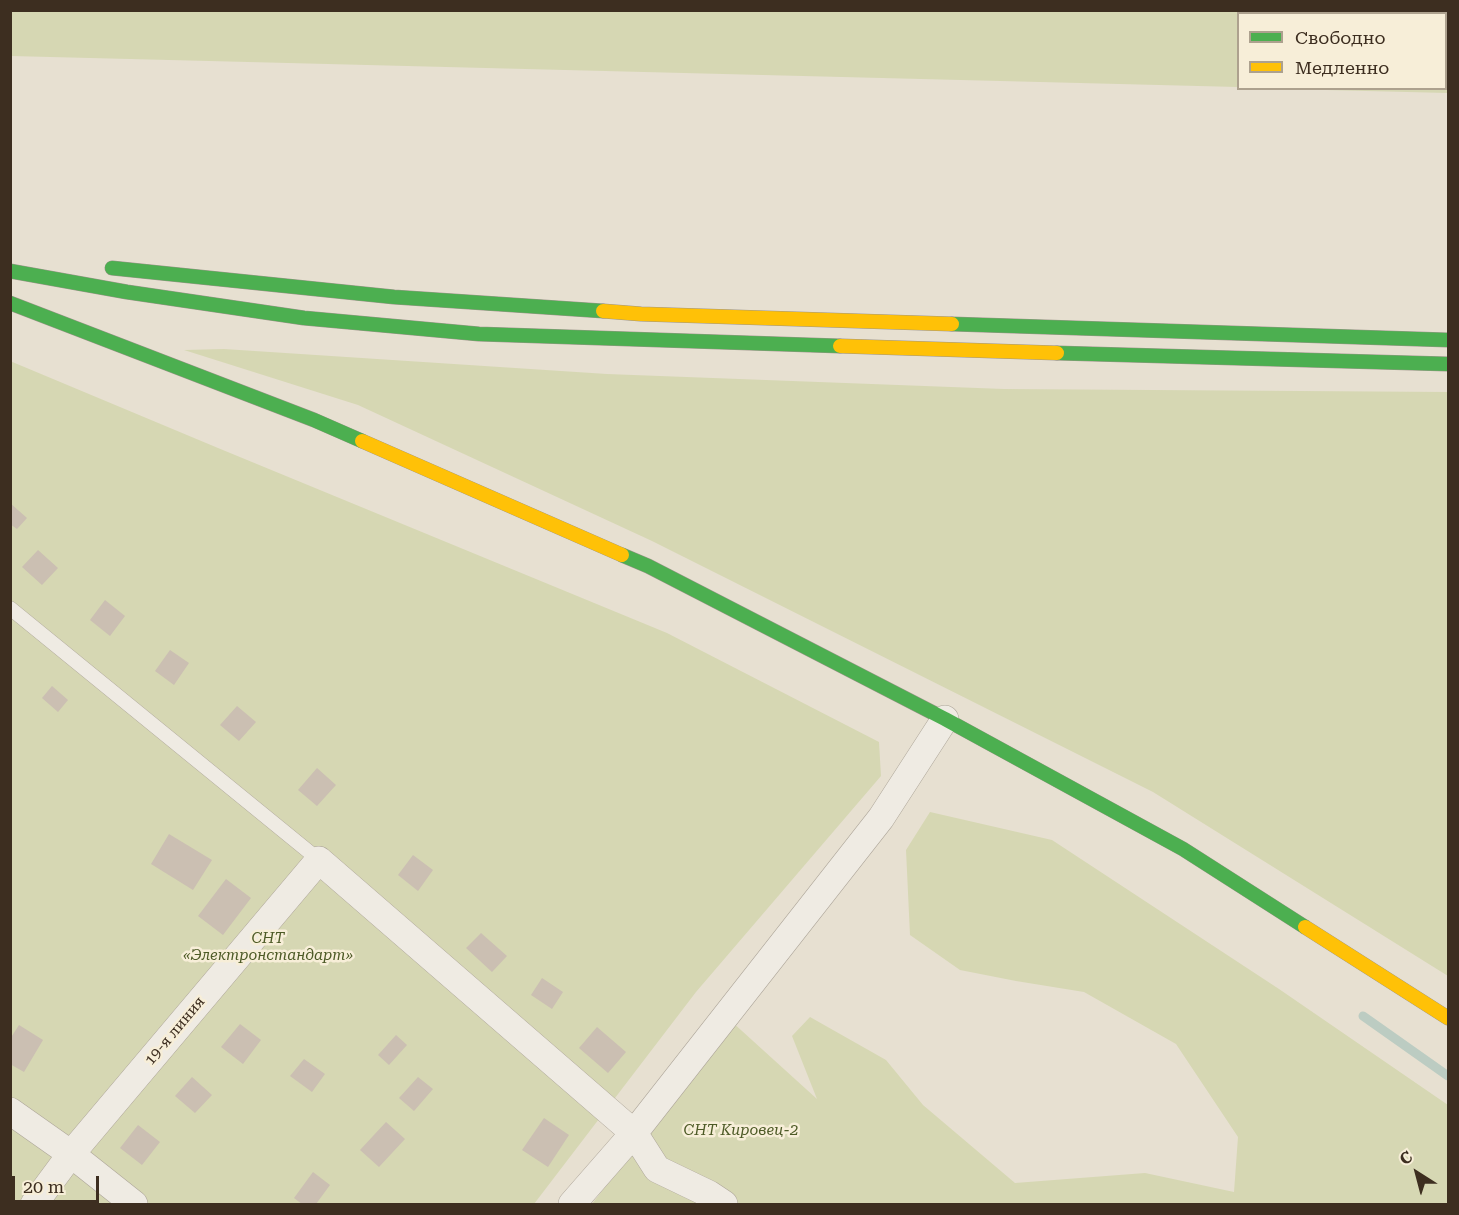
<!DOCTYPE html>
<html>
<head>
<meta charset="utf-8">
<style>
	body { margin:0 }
	#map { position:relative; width:1459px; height:1215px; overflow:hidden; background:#e7e0d1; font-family:"Roboto Serif",serif }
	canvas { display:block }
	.frame { position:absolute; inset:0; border:12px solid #3d2e20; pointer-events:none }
	.legend { position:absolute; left:1237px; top:12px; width:210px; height:78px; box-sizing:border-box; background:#f7eed8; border:2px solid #ada18e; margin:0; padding:8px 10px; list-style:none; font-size:18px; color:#3d2e20 }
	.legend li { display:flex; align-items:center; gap:12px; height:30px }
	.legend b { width:30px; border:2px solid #ada18e }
	.north { position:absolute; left:1387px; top:1143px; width:60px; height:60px; -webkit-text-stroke:4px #f7eed8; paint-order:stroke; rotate:324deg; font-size:16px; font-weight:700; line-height:24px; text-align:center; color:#3d2e20 }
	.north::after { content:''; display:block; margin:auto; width:21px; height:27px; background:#3d2e20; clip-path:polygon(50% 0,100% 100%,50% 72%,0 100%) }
	.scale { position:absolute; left:12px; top:1176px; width:87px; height:27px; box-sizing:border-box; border:3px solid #3d2e20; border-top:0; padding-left:8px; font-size:18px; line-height:21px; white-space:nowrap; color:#3d2e20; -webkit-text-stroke:4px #f7eed8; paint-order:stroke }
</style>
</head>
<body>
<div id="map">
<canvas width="1459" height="1215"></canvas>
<div class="frame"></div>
<ul class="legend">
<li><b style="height:8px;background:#4caf50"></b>Свободно</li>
<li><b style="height:8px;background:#ffc107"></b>Медленно</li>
</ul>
<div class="north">С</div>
<div class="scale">20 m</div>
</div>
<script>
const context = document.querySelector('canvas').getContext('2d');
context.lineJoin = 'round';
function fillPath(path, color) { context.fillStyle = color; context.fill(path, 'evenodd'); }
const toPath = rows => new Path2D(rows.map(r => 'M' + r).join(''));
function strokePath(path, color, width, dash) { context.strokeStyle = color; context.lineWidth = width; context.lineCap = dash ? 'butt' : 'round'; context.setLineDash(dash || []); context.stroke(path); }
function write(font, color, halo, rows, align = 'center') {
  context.font = font + ' "Roboto Serif",serif'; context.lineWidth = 5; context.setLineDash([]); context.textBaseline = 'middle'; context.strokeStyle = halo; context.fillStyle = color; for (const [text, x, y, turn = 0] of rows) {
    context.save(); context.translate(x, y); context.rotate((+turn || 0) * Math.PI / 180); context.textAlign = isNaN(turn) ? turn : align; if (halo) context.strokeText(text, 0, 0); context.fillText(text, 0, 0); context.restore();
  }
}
fillPath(toPath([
	[11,10,1448,11,1448,93,1285,89,1446,88,1446,14,1238,14,1238,87,11,56],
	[224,349,607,374,1004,389,1448,392,1448,976,1153,792,652,541,358,405,184,350],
	[10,361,218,448,667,633,879,742,881,776,696,992,534,1204,11,1204],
	[930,812,1052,840,1279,989,1448,1105,1448,1204,592,1204,731,1021,817,1099,792,1036,810,1017,886,1060,923,1105,1015,1183,1145,1173,1234,1192,1238,1137,1176,1044,1084,992,1016,981,960,970,910,935,906,850]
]), '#d6d7b3');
strokePath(toPath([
	[1363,1016,1448,1076]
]), '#bcccc2', 9);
fillPath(toPath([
	[10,503,27,518,17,529,10,524],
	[38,550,58,568,42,585,22,567],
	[105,600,125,616,110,636,90,620],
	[170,650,189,663,174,685,155,671],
	[52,686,68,700,58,712,42,698],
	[237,706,256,722,239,741,220,725],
	[317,768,336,785,317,806,298,790],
	[169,834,212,860,193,890,151,864],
	[413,855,433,870,418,891,398,875],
	[226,879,251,898,223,935,198,916],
	[481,933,507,956,492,972,466,948],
	[542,978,563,992,552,1009,531,995],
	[240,1024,261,1040,243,1064,221,1047],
	[19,1025,43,1040,24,1072,10,1064,10,1039],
	[597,1027,626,1052,608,1073,579,1048],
	[396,1035,407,1045,389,1065,378,1055],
	[304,1059,325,1074,312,1092,290,1076],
	[192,1077,212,1095,195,1113,175,1096],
	[418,1077,433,1089,414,1111,399,1098],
	[544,1118,569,1135,548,1167,522,1150],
	[386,1122,405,1139,379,1167,360,1150],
	[138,1125,160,1142,142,1165,120,1148],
	[313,1172,330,1185,316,1204,302,1204,294,1198]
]), '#cbbfb2');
const lane = toPath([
	[10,608,319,860]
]);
const street = toPath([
	[10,1111,71,1154,134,1204],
	[34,1204,71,1154,319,860,634,1133,657,1169,709,1194,724,1204],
	[572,1204,634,1133,881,818,945,719]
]);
const fast = toPath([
	[112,268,394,297,603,311],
	[10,271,127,292,304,318,479,334,840,346],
	[10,303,314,420,362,441],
	[952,324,1448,340],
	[1057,353,1448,364],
	[622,555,648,566,945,719,1183,849,1305,927]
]);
const slow = toPath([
	[603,311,641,314,952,324],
	[840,346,1057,353],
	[362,441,622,555],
	[1305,927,1448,1018]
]);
strokePath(lane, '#ada599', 15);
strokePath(street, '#ada599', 28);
strokePath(fast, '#9c958a', 15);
strokePath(slow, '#9c958a', 15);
strokePath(lane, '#efebe3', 14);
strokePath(street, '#efebe3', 27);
strokePath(fast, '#4caf50', 14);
strokePath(slow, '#ffc107', 14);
write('italic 15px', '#4d5a26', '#f7eed8', [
	["СНТ",268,939],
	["«Электронстандарт»",268,956],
	["СНТ Кировец-2",741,1131]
]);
write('15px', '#3d2e20', '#f7eed8', [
	["19-я линия",175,1031,-50]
]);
</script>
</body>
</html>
